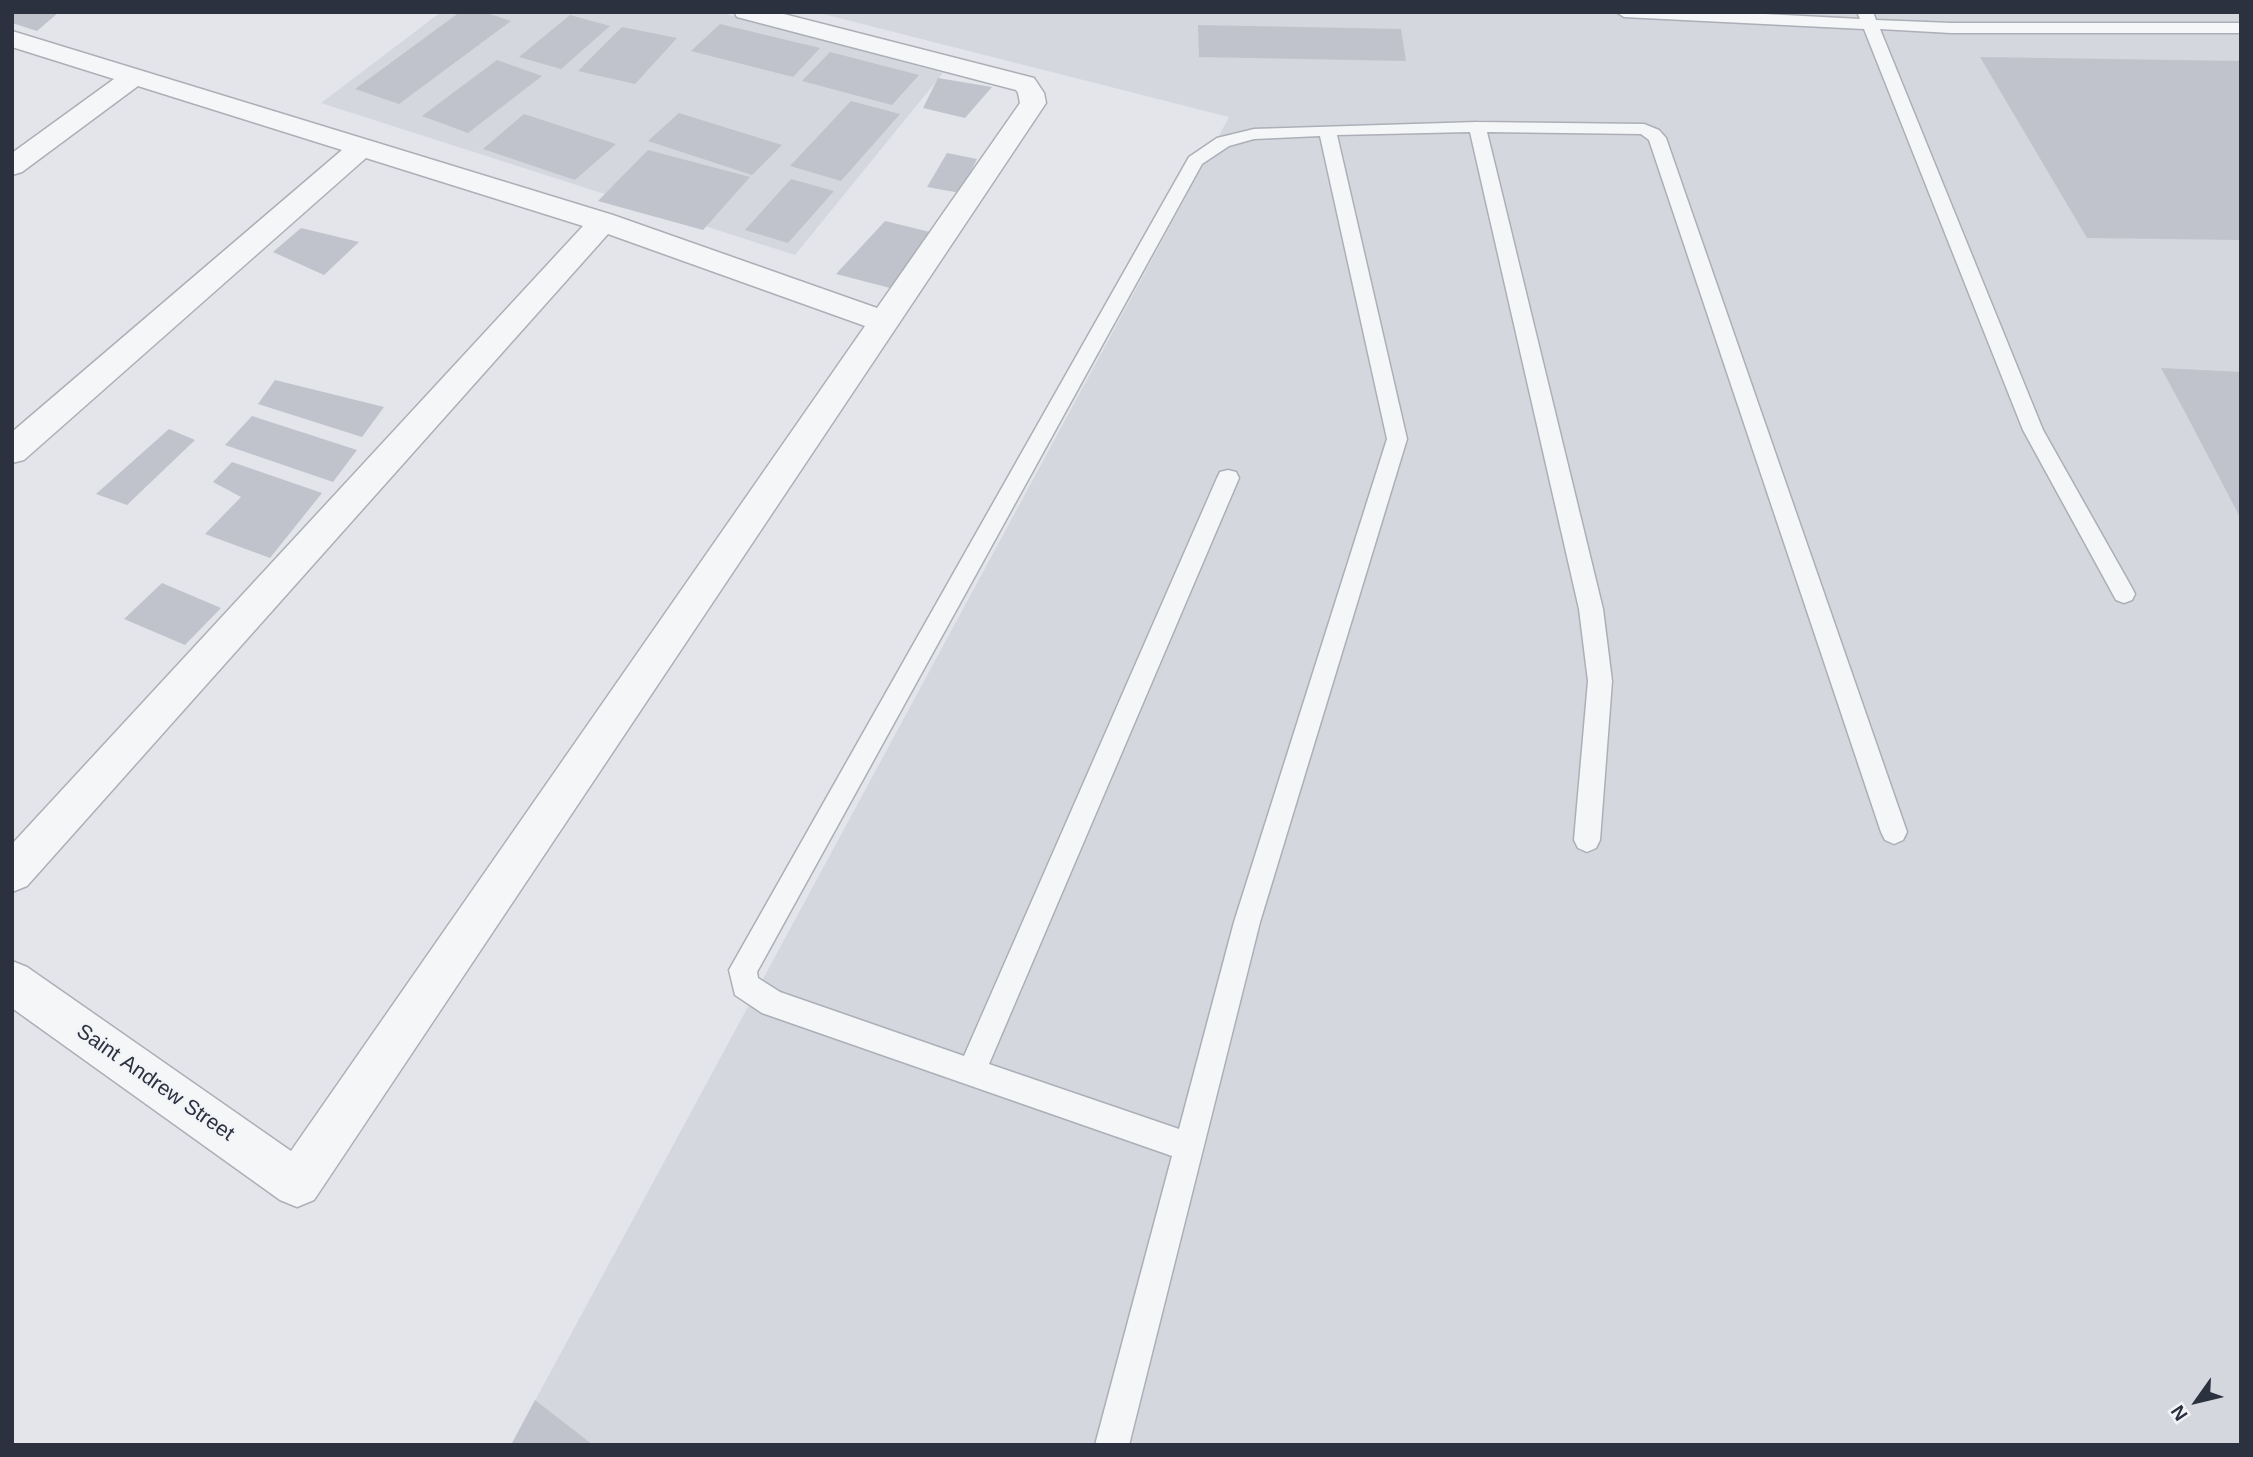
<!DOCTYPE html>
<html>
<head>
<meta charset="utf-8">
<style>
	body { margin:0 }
	#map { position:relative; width:2253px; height:1457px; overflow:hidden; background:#e3e5ea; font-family:Arial,sans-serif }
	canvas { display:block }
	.frame { position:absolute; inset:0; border:14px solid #2c3140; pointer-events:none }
	.north { position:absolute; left:2162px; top:1366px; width:70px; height:70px; -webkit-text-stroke:5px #f2f4f7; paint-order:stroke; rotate:236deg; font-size:19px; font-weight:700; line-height:28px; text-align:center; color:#2c3140 }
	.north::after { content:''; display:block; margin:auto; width:24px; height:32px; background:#2c3140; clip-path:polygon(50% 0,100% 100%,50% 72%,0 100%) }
</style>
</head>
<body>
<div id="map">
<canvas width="2253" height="1457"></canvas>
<div class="frame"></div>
<div class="north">N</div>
</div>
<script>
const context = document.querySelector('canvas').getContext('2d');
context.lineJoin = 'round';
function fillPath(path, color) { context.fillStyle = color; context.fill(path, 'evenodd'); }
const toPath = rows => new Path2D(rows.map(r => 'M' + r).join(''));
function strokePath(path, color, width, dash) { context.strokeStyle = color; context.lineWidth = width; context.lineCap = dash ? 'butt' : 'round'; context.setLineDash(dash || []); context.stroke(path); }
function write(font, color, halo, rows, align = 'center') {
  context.font = font + ' Arial,sans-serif'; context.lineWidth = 5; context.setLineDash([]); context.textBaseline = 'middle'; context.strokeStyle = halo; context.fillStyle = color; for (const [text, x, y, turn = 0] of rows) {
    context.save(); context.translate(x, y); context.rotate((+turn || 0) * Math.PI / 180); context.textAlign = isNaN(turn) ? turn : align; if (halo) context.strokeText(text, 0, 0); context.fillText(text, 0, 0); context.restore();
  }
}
fillPath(toPath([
	[441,12,719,12,943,73,795,255,321,103],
	[815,12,2241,12,2241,1445,511,1445,1229,117]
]), '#d5d7de');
fillPath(toPath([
	[12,12,59,12,37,31,12,23],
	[460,12,484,12,511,21,399,104,355,89],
	[570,15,610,26,561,69,519,57],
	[720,24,820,48,793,77,691,51],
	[1198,25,1401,29,1406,61,1199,57],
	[622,27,677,38,635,84,578,71],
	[830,52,919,75,892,105,802,81],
	[1980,57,2241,61,2241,240,2087,238],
	[497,60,542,76,468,133,422,116],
	[938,78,992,87,965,118,923,108],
	[851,101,900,114,841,181,790,166],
	[679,113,782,145,752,175,648,141],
	[524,114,616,144,575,180,483,149],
	[648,150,750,177,703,230,598,201],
	[947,153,977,159,960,193,927,187],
	[791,179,834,191,788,243,745,230],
	[885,221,934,233,894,289,836,274],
	[301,228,359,242,324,275,273,252],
	[2161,368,2241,372,2241,519,2186,414],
	[275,380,384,407,362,437,258,404],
	[252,416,357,450,333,482,225,445],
	[169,429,195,440,127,505,96,494],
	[232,462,322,493,270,558,205,534,241,497,213,482],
	[162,583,221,608,185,645,124,619],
	[535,1400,593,1445,511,1445]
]), '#c0c3cc');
const service = toPath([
	[1616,12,1727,12,1860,19,1857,12,1873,12,1876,20,1951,23,2241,23,2241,33,1951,33,1880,29,2043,430,2132,588,2135,594,2132,600,2124,603,2116,600,2023,430,1864,29,1624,17,1616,12],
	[1477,122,1644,124,1659,130,1666,138,1907,832,1903,840,1894,844,1885,840,1881,832,1649,140,1641,134,1487,132,1603,609,1612,681,1600,840,1596,848,1587,852,1578,848,1574,840,1588,681,1579,609,1470,132,1337,135,1407,439,1260,922,1129,1445,1095,1445,1172,1156,762,1013,735,995,729,970,1189,157,1217,138,1254,129,1477,122],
	[1320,136,1387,439,1234,922,1179,1129,989,1064,1239,478,1236,472,1228,470,1220,472,1217,478,964,1056,780,992,758,978,757,972,1202,164,1229,146,1254,139,1320,136]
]);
const minor = toPath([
	[734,12,776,12,1034,78,1044,93,1046,103,314,1200,297,1207,280,1200,12,1008,12,961,27,967,291,1151,865,326,608,234,27,886,12,892,12,844,583,226,366,158,24,460,12,463,12,432,342,150,138,86,22,172,12,175,12,153,114,79,12,47,12,31,613,215,877,308,1020,103,1018,93,1016,90,737,17,734,12]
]);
strokePath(service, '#acafb7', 3);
strokePath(minor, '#acafb7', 3);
fillPath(service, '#f5f6f8');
fillPath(minor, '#f5f6f8');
write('21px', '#2c3140', '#f2f4f7', [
	["Saint Andrew Street",155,1083,35]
]);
</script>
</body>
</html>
